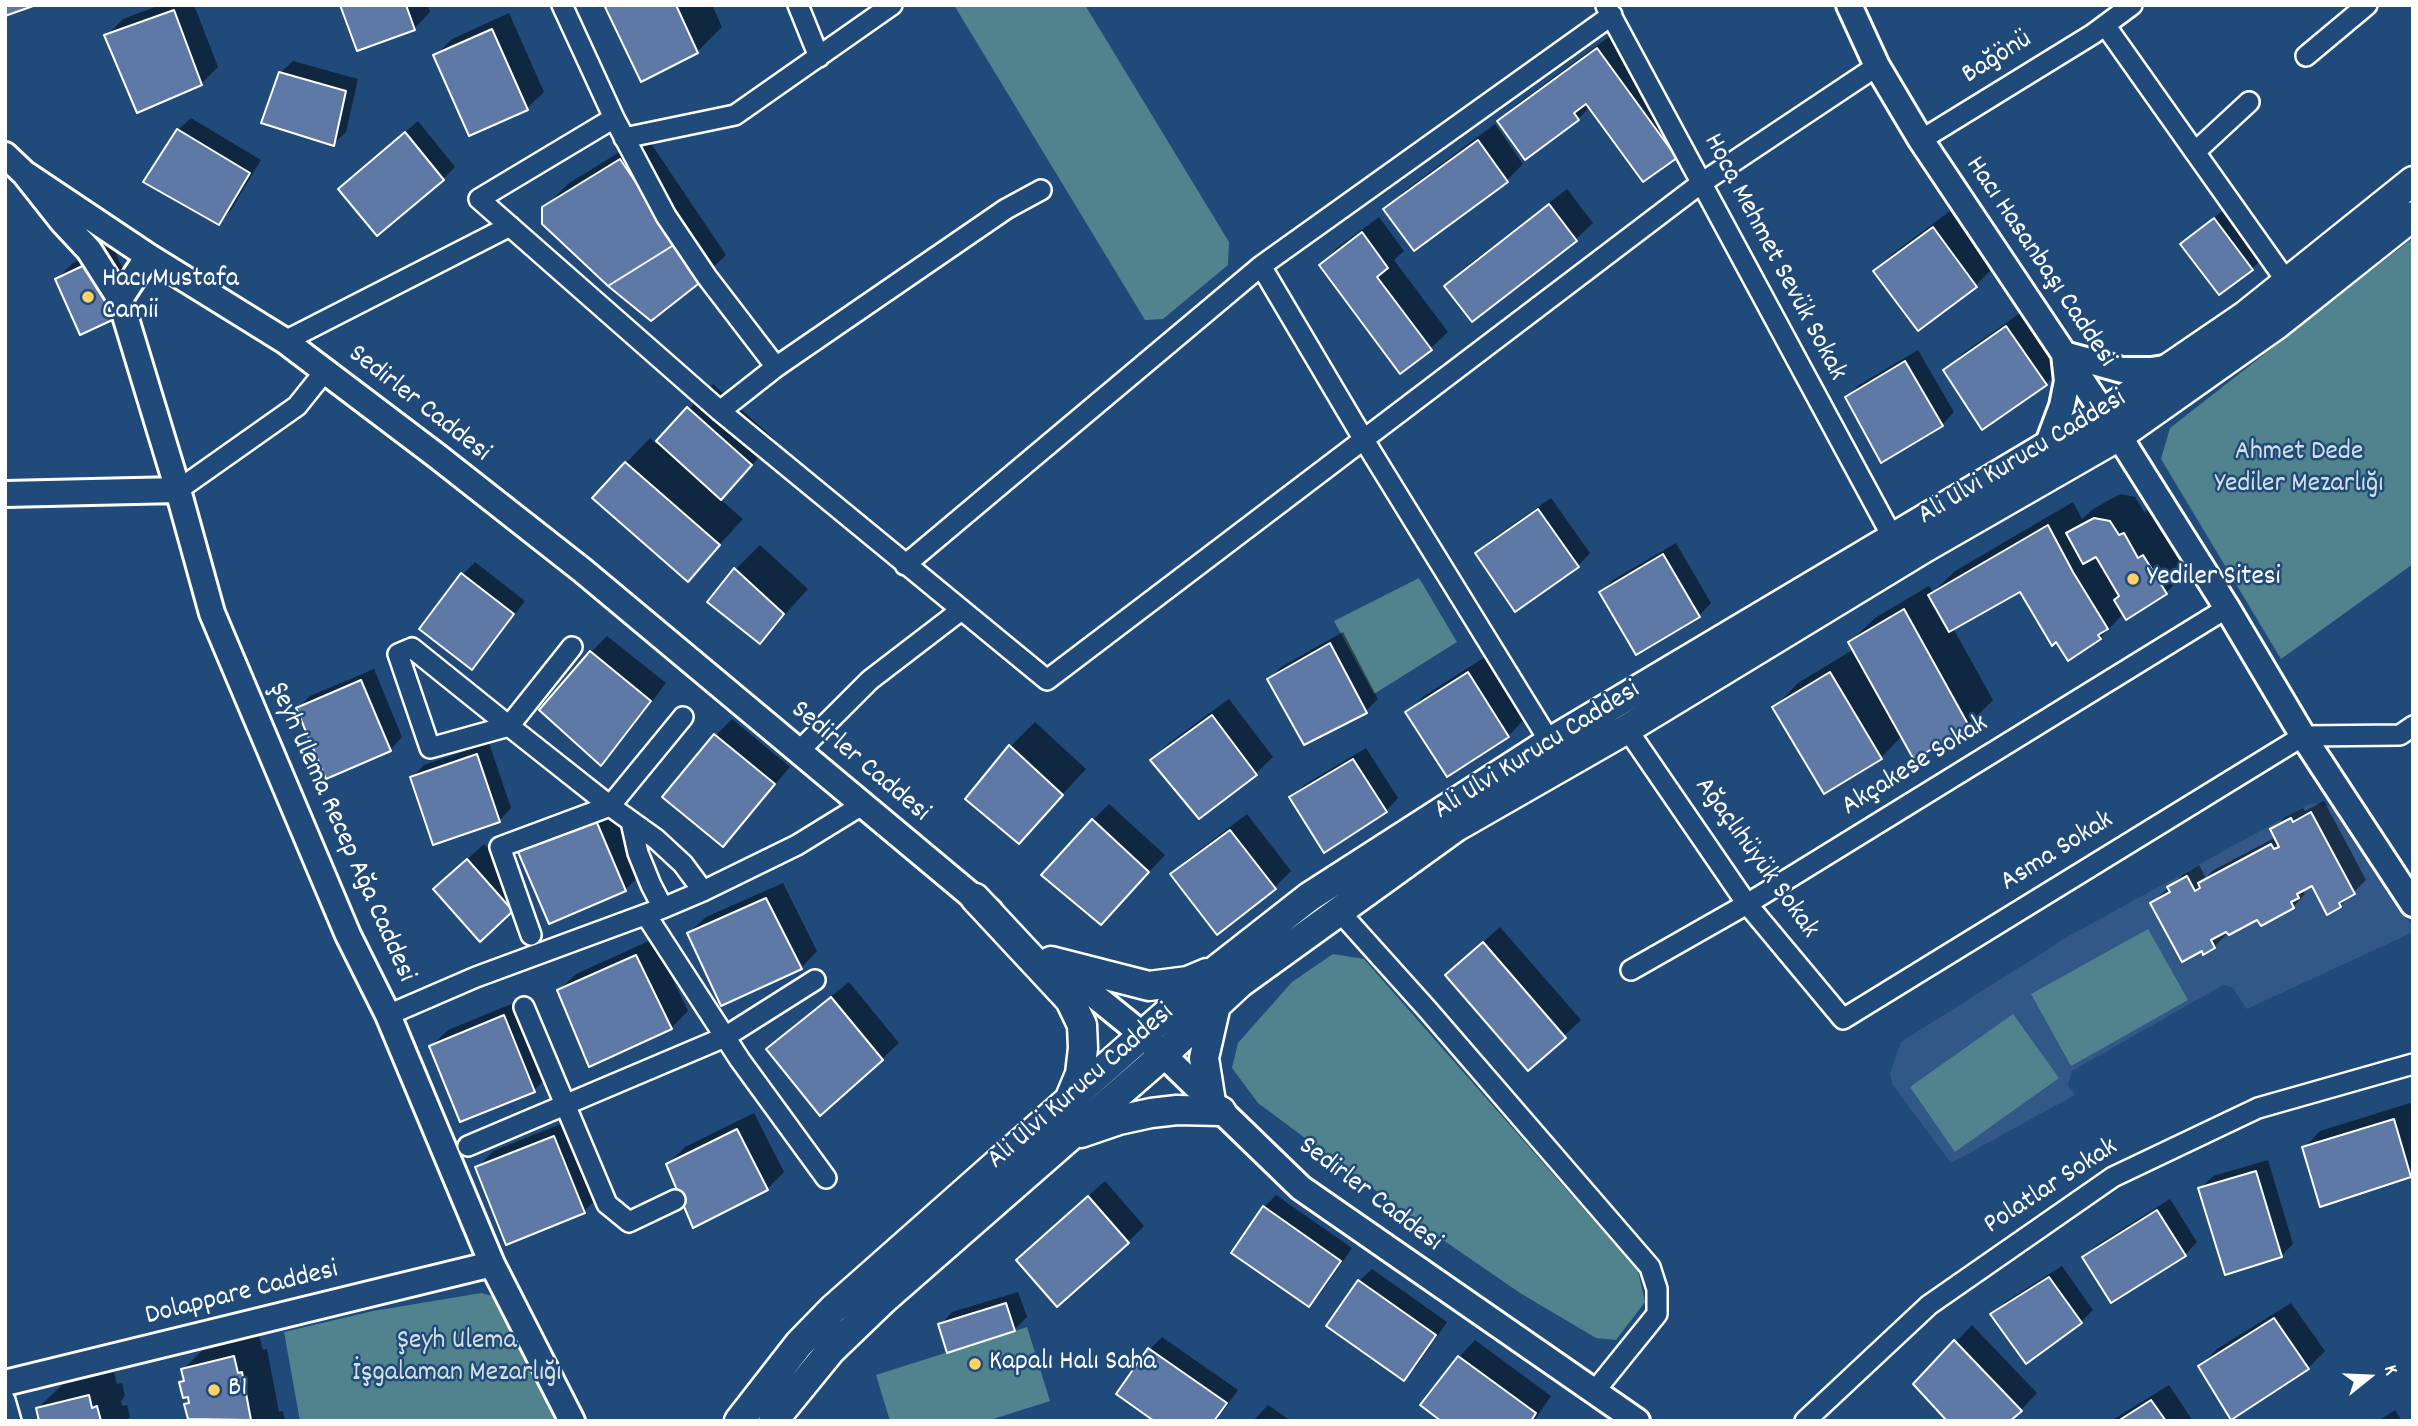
<!DOCTYPE html>
<html>
<head>
<meta charset="utf-8">
<style>
	body { margin:0 }
	#map { position:relative; width:2418px; height:1426px; overflow:hidden; background:#1f4a7a; font-family:Dekko,sans-serif }
	canvas { display:block }
	.frame { position:absolute; inset:0; border:7px solid #fff; pointer-events:none }
	.north { position:absolute; left:2334px; top:1342px; width:70px; height:70px; -webkit-text-stroke:5px #1f4a7a; paint-order:stroke; rotate:72deg; font-size:19px; font-weight:700; line-height:28px; text-align:center; color:#fff }
	.north::after { content:''; display:block; margin:auto; width:24px; height:32px; background:#fff; clip-path:polygon(50% 0,100% 100%,50% 72%,0 100%) }
</style>
</head>
<body>
<div id="map">
<canvas width="2418" height="1426"></canvas>
<div class="frame"></div>
<div class="north">K</div>
</div>
<script>
const context = document.querySelector('canvas').getContext('2d');
context.lineJoin = 'round';
function fillPath(path, color) { context.fillStyle = color; context.fill(path, 'evenodd'); }
const toPath = rows => new Path2D(rows.map(r => 'M' + r).join(''));
function strokePath(path, color, width, dash) { context.strokeStyle = color; context.lineWidth = width; context.lineCap = dash ? 'butt' : 'round'; context.setLineDash(dash || []); context.stroke(path); }
function write(font, color, halo, rows, align = 'center') {
  context.font = font + ' Dekko,sans-serif'; context.lineWidth = 5; context.setLineDash([]); context.textBaseline = 'middle'; context.strokeStyle = halo; context.fillStyle = color; for (const [text, x, y, turn = 0] of rows) {
    context.save(); context.translate(x, y); context.rotate((+turn || 0) * Math.PI / 180); context.textAlign = isNaN(turn) ? turn : align; if (halo) context.strokeText(text, 0, 0); context.fillText(text, 0, 0); context.restore();
  }
}
fillPath(toPath([
	[2311,803,2339,808,2413,928,2413,932,2247,1009,2232,987,2223,985,2072,1071,2068,1085,2075,1095,1951,1163,1892,1084,1890,1073,1901,1042,2069,936]
]), '#325887');
fillPath(toPath([
	[954,5,1085,5,1229,242,1228,265,1163,319,1145,320],
	[2413,238,2413,564,2281,659,2161,459,2170,428],
	[1419,578,1457,642,1374,694,1334,621],
	[2148,929,2188,1000,2071,1066,2031,994],
	[1333,954,1364,959,1638,1271,1645,1302,1616,1340,1596,1338,1520,1293,1430,1231,1258,1103,1232,1068,1238,1043,1292,982],
	[2013,1014,2059,1078,1955,1152,1910,1087],
	[481,1293,492,1296,557,1421,300,1421,284,1332,373,1311],
	[1027,1327,1050,1401,987,1421,890,1421,876,1375]
]), '#51838f');
fillPath(toPath([
	[160,5,194,5,218,67,201,84,107,35,123,19],
	[342,5,428,5,430,12,414,29],
	[609,5,712,5,722,27,697,52],
	[509,13,544,92,527,108,470,134,435,56,452,39],
	[1614,33,1692,140,1676,157,1590,107,1578,119,1499,121,1516,105],
	[293,61,358,79,346,132,333,144,280,73],
	[191,118,261,160,231,210,219,222,178,130],
	[418,121,455,167,443,179,340,189],
	[1495,124,1523,164,1507,180,1414,248,1385,209,1402,193],
	[646,136,726,255,701,279,544,208,569,183],
	[1567,189,1593,223,1576,239,1473,320,1446,286,1463,269],
	[2227,207,2264,257,2252,269,2182,244],
	[1950,211,1992,269,1976,285,1875,272,1891,255],
	[1379,217,1404,251,1394,260,1448,332,1431,348,1400,372,1321,265,1337,248],
	[112,245,136,298,120,314,57,279,73,263],
	[2023,311,2063,368,2046,384,1945,371,1962,354],
	[1918,350,1954,412,1942,425,1847,397,1859,385],
	[713,384,775,440,720,499,743,519,688,579,626,463,650,438,656,444],
	[2120,494,2135,497,2144,512,2149,510,2163,534,2168,532,2190,568,2166,593,2124,613,2100,638,2069,658,2021,590,1953,628,1993,700,1968,725,1902,736,1881,758,1774,708,1798,683,1854,649,1850,642,1875,618,1929,586,1933,592,1955,571,2073,502,2082,519,2093,509],
	[1551,498,1590,553,1578,566,1477,554,1489,541],
	[1676,543,1711,603,1699,616,1601,592,1613,580],
	[760,545,808,589,760,642,709,602,736,569],
	[475,562,525,601,484,655,472,667,421,629,463,574],
	[1343,632,1378,699,1366,711,1269,679,1281,667],
	[607,636,666,683,617,747,601,764,591,652],
	[1485,657,1525,719,1508,736,1408,712,1424,696],
	[374,669,402,737,390,750,298,708,310,696],
	[1229,699,1273,757,1256,773,1199,817,1152,760,1169,743],
	[732,719,790,767,723,845,716,735],
	[1035,722,1086,769,1018,842,968,798,1011,746],
	[489,743,511,808,499,821,412,777,424,765],
	[1366,748,1398,798,1386,811,1292,797,1304,785],
	[2324,801,2366,880,2340,906,2313,883,2303,891,2305,894,2293,907,2258,917,2229,932,2214,947,2152,903,2182,875,2199,865,2206,878,2212,871,2276,837,2272,830,2285,817,2303,808,2305,811],
	[612,803,642,873,625,890,520,852,536,836],
	[1109,804,1165,855,1117,906,1093,820],
	[1247,814,1291,871,1275,887,1217,933,1172,874,1189,858],
	[484,844,529,893,480,939,452,873],
	[783,883,817,951,801,968,689,933,706,917],
	[1500,927,1581,1020,1528,1069,1464,959],
	[653,939,688,1011,671,1028,559,990,576,974],
	[849,982,899,1043,882,1059,769,1049,785,1033],
	[521,1000,551,1074,534,1090,461,1120,431,1046,448,1030],
	[2410,1103,2413,1111,2413,1174,2410,1176,2304,1148,2320,1131],
	[754,1113,784,1172,767,1189,668,1164,685,1147],
	[571,1120,601,1195,584,1211,477,1168,493,1151],
	[2268,1160,2293,1244,2281,1256,2200,1189,2213,1176],
	[1105,1181,1144,1226,1128,1242,1034,1244],
	[1276,1195,1352,1248,1321,1293,1309,1305,1264,1207],
	[2170,1199,2197,1242,2185,1255,2084,1257,2097,1245],
	[2062,1266,2093,1310,2081,1322,1993,1314,2005,1302],
	[1372,1269,1447,1322,1416,1367,1404,1379,1359,1281],
	[1018,1292,1027,1317,1014,1330,940,1325,952,1312],
	[2291,1303,2325,1351,2308,1368,2231,1418,2200,1366,2217,1349],
	[1972,1325,2037,1393,2021,1410,1915,1384],
	[258,1332,263,1350,267,1349,279,1412,283,1411,285,1421,196,1421,186,1405,191,1400,181,1383,185,1378,183,1369,208,1345],
	[1162,1337,1238,1390,1216,1421,1157,1421,1119,1394,1150,1349],
	[1475,1340,1551,1396,1534,1421,1444,1421,1459,1357],
	[114,1372,117,1384,122,1383,125,1396,121,1401,122,1406,127,1405,130,1417,126,1421,41,1421,38,1408,63,1384],
	[2169,1385,2193,1421,2111,1421],
	[1268,1405,1291,1421,1253,1421],
	[2395,1410,2402,1421,2378,1421]
]), '#0007');
const building = toPath([
	[5,5,36,5,5,16,5,5],
	[340,5,406,5,415,30,357,51,340,5],
	[609,5,676,5,698,53,641,82,605,7,609,5],
	[174,10,202,85,137,113,104,35,174,10],
	[492,29,528,110,469,136,433,55,492,29],
	[1597,48,1677,158,1643,182,1586,104,1574,113,1579,120,1525,160,1497,121,1597,48],
	[279,72,346,91,334,146,261,123,279,72],
	[177,129,250,173,219,225,143,182,177,129],
	[405,132,444,180,377,236,338,189,405,132],
	[1478,140,1508,182,1414,251,1383,209,1478,140],
	[620,159,677,243,608,286,542,224,542,207,620,159],
	[1549,204,1577,241,1472,322,1444,286,1549,204],
	[2214,218,2253,270,2219,295,2180,244,2214,218],
	[1933,227,1977,287,1918,331,1873,271,1933,227],
	[1362,232,1388,268,1377,277,1432,350,1400,374,1319,265,1362,232],
	[677,243,702,281,651,321,608,286,677,243],
	[95,260,121,316,80,335,55,279,95,260],
	[2006,326,2047,385,1982,430,1943,370,2006,326],
	[1905,361,1943,426,1881,463,1845,397,1905,361],
	[687,407,752,465,721,500,656,441,687,407],
	[625,462,720,545,688,582,592,498,625,462],
	[1538,509,1579,567,1515,612,1475,553,1538,509],
	[2094,518,2110,521,2119,535,2124,533,2138,558,2143,555,2167,594,2126,620,2114,600,2119,596,2096,557,2083,564,2066,533,2094,518],
	[2048,525,2073,572,2108,629,2098,635,2101,639,2068,661,2056,642,2052,646,2020,592,1949,632,1928,595,2048,525],
	[1663,554,1700,617,1636,655,1599,592,1663,554],
	[734,568,784,614,760,644,707,602,734,568],
	[461,573,514,614,472,670,419,629,461,573],
	[1904,609,1969,726,1914,760,1848,642,1904,609],
	[1330,643,1367,713,1304,745,1267,679,1330,643],
	[590,651,651,701,601,766,539,710,590,651],
	[1468,672,1509,737,1447,777,1405,712,1468,672],
	[1830,672,1882,759,1824,794,1772,707,1830,672],
	[361,680,391,751,326,779,296,708,361,680],
	[1212,715,1257,775,1199,819,1150,760,1212,715],
	[714,734,775,784,723,847,662,797,714,734],
	[1009,745,1063,795,1019,844,965,799,1009,745],
	[477,754,500,822,433,845,410,777,477,754],
	[1353,759,1387,812,1324,853,1289,797,1353,759],
	[2311,812,2355,894,2339,903,2341,907,2327,915,2312,886,2297,894,2299,898,2291,902,2294,908,2261,926,2257,920,2229,935,2226,932,2211,940,2215,948,2203,955,2202,951,2182,962,2150,903,2170,892,2167,887,2187,876,2195,891,2200,888,2198,883,2271,844,2274,849,2279,847,2270,829,2291,818,2293,822,2311,812],
	[595,818,626,891,549,924,518,852,595,818],
	[1092,819,1149,872,1101,925,1041,875,1092,819],
	[1230,830,1276,889,1217,935,1170,874,1230,830],
	[467,859,513,911,480,942,433,889,467,859],
	[766,898,802,969,721,1006,687,933,766,898],
	[1483,942,1566,1038,1528,1071,1445,975,1483,942],
	[636,955,672,1029,589,1067,557,990,636,955],
	[831,997,883,1060,820,1116,766,1049,831,997],
	[504,1015,535,1092,460,1122,429,1046,504,1015],
	[2394,1119,2411,1177,2320,1207,2302,1147,2394,1119],
	[737,1129,768,1190,693,1228,666,1164,737,1129],
	[554,1136,585,1213,506,1245,475,1167,554,1136],
	[2256,1171,2282,1257,2225,1275,2198,1188,2256,1171],
	[1088,1196,1129,1243,1057,1307,1016,1260,1088,1196],
	[1263,1206,1341,1261,1309,1307,1231,1253,1263,1206],
	[2157,1210,2186,1256,2111,1303,2082,1257,2157,1210],
	[2049,1277,2082,1323,2026,1364,1990,1314,2049,1277],
	[1358,1280,1436,1335,1404,1381,1326,1326,1358,1280],
	[1006,1303,1015,1331,947,1353,938,1324,1006,1303],
	[2274,1318,2309,1369,2231,1420,2198,1366,2274,1318],
	[1954,1340,2022,1411,2010,1421,1947,1421,1913,1384,1954,1340],
	[1148,1348,1227,1403,1214,1421,1154,1421,1116,1394,1148,1348],
	[234,1356,238,1373,242,1372,251,1420,188,1419,184,1404,189,1403,188,1397,183,1398,179,1382,184,1381,181,1369,234,1356],
	[1458,1356,1536,1413,1531,1421,1441,1421,1420,1405,1458,1356],
	[89,1395,92,1408,97,1406,101,1421,39,1421,36,1408,89,1395],
	[2151,1400,2166,1421,2118,1421,2151,1400]
]);
fillPath(building, '#5f79a6');
strokePath(building, '#fff', 2);
const minor = toPath([
	[562,5,614,118,666,216,707,277,776,367],
	[798,5,819,57],
	[1606,6,1893,538],
	[2105,25,2287,282],
	[2306,56,2367,5],
	[614,118,479,199,720,411,1047,680,1700,184,1877,66],
	[624,138,735,115,892,5],
	[1921,140,2093,34,2132,5],
	[2195,152,2249,102],
	[1261,266,1364,440,1550,742],
	[285,341,510,226],
	[720,411,776,367,1006,209,1041,190],
	[178,490,297,406,325,371],
	[905,565,1261,266,1612,15],
	[572,647,509,726,430,748,398,654,412,648,509,726,610,806,656,839,683,864,703,891],
	[1627,729,1747,904,1843,1019,2303,736,2400,735,2413,726],
	[800,750,870,680,960,611],
	[631,822,638,853,651,885,663,908],
	[1339,911,1427,1009,1650,1267,1657,1289,1657,1314,1594,1392],
	[646,915,740,1060,826,1178],
	[531,935,500,847,610,806,683,717],
	[1631,970,1747,904,2227,608],
	[524,1007,607,1204,629,1222,675,1200],
	[388,1015,476,977,663,908,703,891,797,845,862,805],
	[468,1146,725,1037,815,980],
	[5,1400,11,1421],
	[1805,1421,1929,1305,2113,1177,2258,1108,2413,1064]
]);
const tertiary = toPath([
	[1849,5,1877,66,1921,140,2119,436,2227,608,2303,736,2413,904],
	[5,155,24,173,62,221,89,250,120,299,178,490,212,613,348,935,388,1015,492,1264,572,1421],
	[24,173,148,256,285,341,437,456,582,570,990,911],
	[120,299,148,256],
	[2047,446,2062,406,2067,381,2064,354,2122,370,2151,370,2171,367],
	[5,494,178,490],
	[1054,963,1143,1035,1301,1188,1637,1421],
	[5,1383,492,1264]
]);
const secondary = toPath([
	[975,898,1070,1000,1082,1025,1083,1048,1080,1074,1070,1098],
	[1051,961,1149,986,1188,981,1207,973],
	[1211,1102,1204,1058,1216,1005],
	[1081,1133,1119,1120,1151,1113,1177,1110,1221,1111],
	[739,1421,799,1344,833,1309,1216,970,1309,897,1550,742,2104,412,2246,315,2413,181],
	[773,1421,831,1350,884,1299,1163,1055,1240,983,1456,827,1627,729,1926,547,2119,436,2276,325,2413,216]
]);
strokePath(minor, '#fff', 24);
strokePath(tertiary, '#fff', 30);
strokePath(secondary, '#fff', 33);
strokePath(minor, '#1f4a7a', 19);
strokePath(tertiary, '#1f4a7a', 24);
strokePath(secondary, '#1f4a7a', 28);
for (const [x, y, r, color] of [
	[88,297,7,"#ffd166"],
	[2133,579,7,"#ffd166"],
	[975,1364,7,"#ffd166"],
	[214,1390,7,"#ffd166"]
]) { const dot = new Path2D(); dot.arc(x, y, r, 0, 2 * Math.PI); context.fillStyle = color; context.fill(dot); strokePath(dot, '#1f4a7a', 2.5); }
write('28px', '#fff', '#1f4a7a', [
	["Bağönü",1998,59,-32],
	["Hoca Mehmet Sevük Sokak",1773,258,62],
	["Hacı Hasanbaşı Caddesi",2039,263,56],
	["Sedirler Caddesi",418,405,38],
	["Ali Ulvi Kurucu Caddesi",2023,459,-31],
	["Ali Ulvi Kurucu Caddesi",1538,752,-32],
	["Sedirler Caddesi",859,763,40],
	["Akçakese Sokak",1916,767,-32],
	["Şeyh Ulema Recep Ağa Caddesi",340,833,66],
	["Asma Sokak",2058,853,-32],
	["Ağaçlıhüyük Sokak",1755,859,54],
	["Ali Ulvi Kurucu Caddesi",1082,1088,-41],
	["Polatlar Sokak",2052,1188,-33],
	["Sedirler Caddesi",1369,1196,37],
	["Dolappare Caddesi",242,1295,-14]
]);
write('28px', '#fff', '#1f4a7a', [
	["Hacı Mustafa",102,281],
	["Camii",102,313],
	["Yediler Sitesi",2147,579],
	["Kapalı Halı Saha",989,1364],
	["B1",228,1390]
], 'left');
write('28px', '#d4e0e3', '#1f4a7a', [
	["Ahmet Dede",2299,454],
	["Yediler Mezarlığı",2299,486],
	["Şeyh Ulema",457,1343],
	["İşgalaman Mezarlığı",457,1375]
]);
</script>
</body>
</html>
